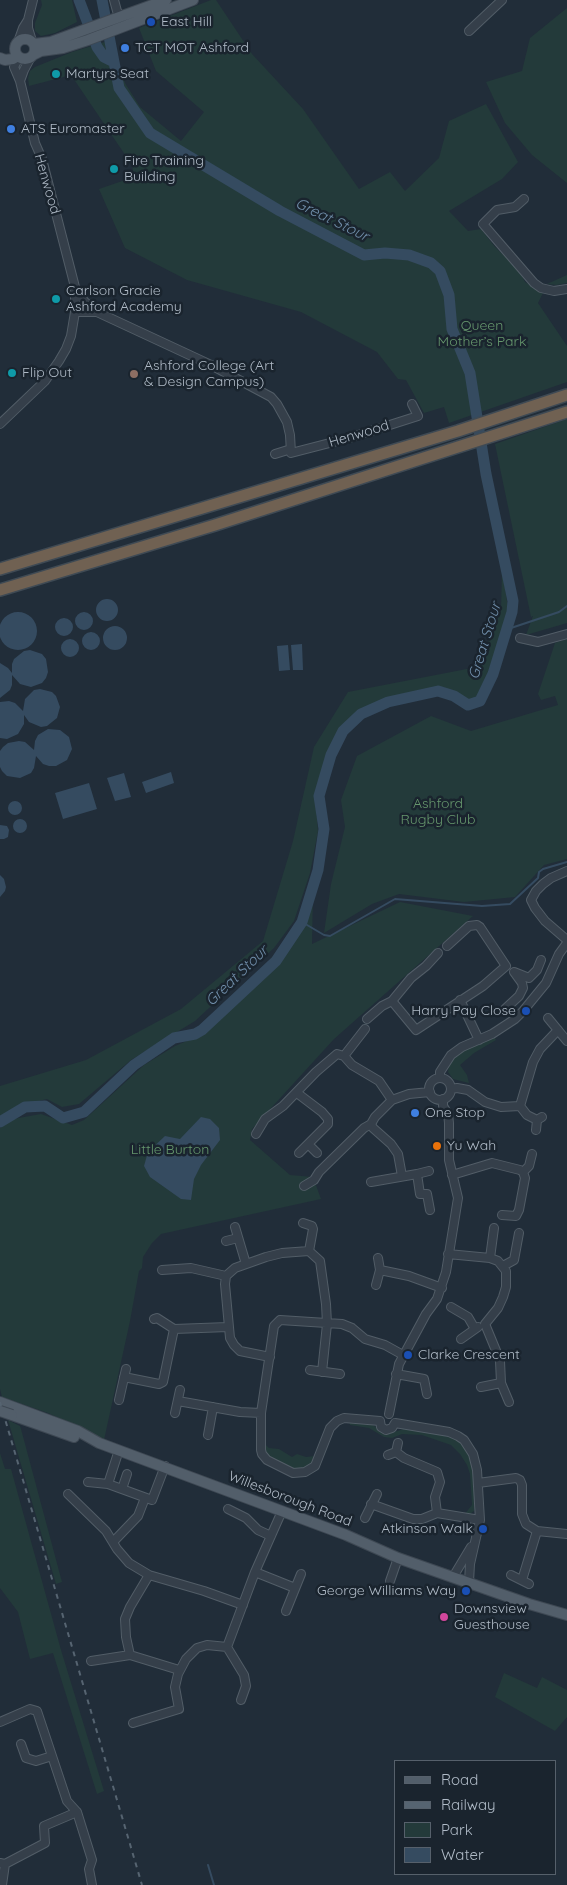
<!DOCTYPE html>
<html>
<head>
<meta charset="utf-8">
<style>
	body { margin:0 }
	#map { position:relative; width:567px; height:1885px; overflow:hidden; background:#212d39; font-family:Quicksand,sans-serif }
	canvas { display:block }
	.legend { position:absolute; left:394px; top:1760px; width:162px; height:115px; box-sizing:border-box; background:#1a242e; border:1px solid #56606b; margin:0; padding:6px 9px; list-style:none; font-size:15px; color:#afbac6 }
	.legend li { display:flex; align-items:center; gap:10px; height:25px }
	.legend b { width:25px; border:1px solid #56606b }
</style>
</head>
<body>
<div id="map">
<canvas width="567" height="1885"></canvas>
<ul class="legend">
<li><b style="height:6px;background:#525e6a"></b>Road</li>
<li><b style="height:6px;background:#566471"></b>Railway</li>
<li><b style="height:14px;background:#233a3a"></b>Park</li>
<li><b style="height:14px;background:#354b60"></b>Water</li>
</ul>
</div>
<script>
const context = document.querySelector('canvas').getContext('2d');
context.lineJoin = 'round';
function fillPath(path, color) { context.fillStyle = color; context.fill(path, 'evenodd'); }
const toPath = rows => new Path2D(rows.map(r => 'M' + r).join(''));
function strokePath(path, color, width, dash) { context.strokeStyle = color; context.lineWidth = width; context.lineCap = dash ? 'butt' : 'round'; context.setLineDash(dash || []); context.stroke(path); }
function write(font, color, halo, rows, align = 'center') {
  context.font = font + ' Quicksand,sans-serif'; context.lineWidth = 5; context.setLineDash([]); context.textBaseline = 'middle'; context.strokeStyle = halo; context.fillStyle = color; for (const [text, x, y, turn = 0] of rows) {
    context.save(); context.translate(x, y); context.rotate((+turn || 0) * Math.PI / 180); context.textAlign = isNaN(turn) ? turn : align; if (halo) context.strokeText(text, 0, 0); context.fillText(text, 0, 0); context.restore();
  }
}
fillPath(toPath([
	[41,0,72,0,77,22,55,33,41,36,35,31,35,23,42,5],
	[211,0,216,0,252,54,303,109,359,189,390,172,405,191,439,158,449,121,486,104,518,162,502,179,449,211,468,231,481,229,495,247,518,269,525,282,543,293,538,303,567,346,567,382,449,423,444,407,424,413,406,380,398,379,377,352,301,312,187,280,125,248,99,189,134,177,132,165,71,75,29,86,28,78,30,71,35,67,72,52,111,40,125,83,140,107,181,141,204,112,156,71,139,28],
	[567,8,567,183,532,155,505,123,486,82,522,71,530,38],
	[567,275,567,283,556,285,547,284],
	[567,419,567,623,526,635,533,616,531,617,495,444],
	[502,569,509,614,479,698,468,700,443,687,411,698,361,710,340,729,328,754,315,795,318,831,310,873,294,921,274,948,195,1021,131,1060,79,1104,62,1107,47,1099,22,1105,0,1117,0,1086,86,1060,181,1009,263,941,293,841,314,747,348,692,477,667,501,610],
	[567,639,567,859,544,865,515,897,464,902,399,894,372,904,324,933,331,884,345,827,341,800,357,756,431,716,471,731,558,705,555,696,541,700,538,694,555,643],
	[313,893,312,944,400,902,473,916,334,1039,252,1129,250,1140,290,1175,313,1177,321,1199,161,1234,152,1243,143,1257,142,1268,139,1271,130,1321,104,1440,48,1413,2,1397,0,1389,0,1128,13,1119,41,1114,72,1125,84,1120,144,1065,175,1046,201,1035,282,960,302,927],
	[494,1036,496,1040,474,1053,460,1065,467,1075,469,1083,453,1079,448,1072,449,1063,452,1059,463,1050],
	[8,1420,20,1426,21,1429,62,1582,56,1584],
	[349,1420,371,1424,387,1434,404,1429,433,1433,456,1439,467,1449,472,1461,475,1505,474,1511,470,1514,464,1515,472,1505,470,1474,467,1465,460,1454,451,1445,422,1435,402,1434,392,1438,384,1437,369,1428,350,1425],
	[264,1443,269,1448,279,1449,292,1457,297,1454,306,1457,315,1456,313,1463,307,1469,294,1469,269,1459,264,1451],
	[0,1453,5,1469,11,1469,61,1650,104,1791,97,1794,53,1653,30,1659,18,1612,0,1588],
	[504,1673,537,1688,542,1677,567,1690,567,1717,555,1731,495,1697]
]), '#233a3a');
fillPath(toPath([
	'96 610a11 11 0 1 1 22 0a11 11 0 1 1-22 0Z',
	'75 621a9 9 0 1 1 18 0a9 9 0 1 1-18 0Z',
	'-1 631a19 19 0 1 1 38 0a19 19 0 1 1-38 0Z',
	'55 627a9 9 0 1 1 18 0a9 9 0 1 1-18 0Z',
	'103 638a12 12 0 1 1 24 0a12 12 0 1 1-24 0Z',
	'82 641a9 9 0 1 1 18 0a9 9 0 1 1-18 0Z',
	'61 648a9 9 0 1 1 18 0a9 9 0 1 1-18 0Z',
	[302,644,303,670,293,670,291,645],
	[288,645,290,670,279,671,277,646],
	[30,650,42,654,46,659,48,672,46,678,42,683,31,687,20,684,12,675,12,685,10,690,0,698,0,663,8,668,12,673,12,664,14,659,24,651],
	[40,689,52,692,56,696,60,707,57,718,47,726,41,727,29,722,24,715,24,724,18,734,7,739,0,738,0,702,9,701,15,703,23,711,25,699,34,690],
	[48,729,60,730,69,737,72,749,67,760,56,766,49,766,43,764,36,756,34,768,31,773,20,778,7,776,2,771,0,767,0,751,3,747,8,743,19,741,25,742,34,750,35,741,38,735],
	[171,772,174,783,146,793,142,782],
	[124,773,131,797,115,801,107,778],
	[89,783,97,809,63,819,55,793],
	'8 808a7 7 0 1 1 14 0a7 7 0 1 1-14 0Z',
	'13 826a7 7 0 1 1 14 0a7 7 0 1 1-14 0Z',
	[0,825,7,826,9,830,8,837,4,839,0,839],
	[0,875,4,879,6,887,5,891,0,897],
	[201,1117,210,1119,219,1128,220,1140,201,1165,194,1179,191,1200,181,1199,150,1177,144,1166,148,1152,165,1136,180,1139]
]), '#354b60');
strokePath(toPath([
	[508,629,559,612,567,606],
	[302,922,324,935,330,936,395,899,482,906,510,904,538,878,539,872,543,869,567,862],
	[208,1865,214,1885]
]), '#354b60', 2);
strokePath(toPath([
	[79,0,97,47,104,57,114,62],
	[0,1122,25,1107,45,1106,63,1118,84,1112,134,1065,174,1038,195,1034,202,1030,276,961,302,922,318,870,324,829,319,796,331,755,343,731,361,714,388,702,438,691,454,696,468,705,480,701,493,674,512,612,513,601,486,474,470,373,452,329,449,295,440,271,431,263,409,255,385,253,364,255,280,211,150,133,119,88,102,0]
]), '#354b60', 11);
const minor = toPath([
	[114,0,117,11,123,20],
	[469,31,502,0],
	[32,41,28,28,28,20,33,0],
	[18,42,23,28,28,20],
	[20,81,24,70,31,57],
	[483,224,534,283,541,288,554,291,567,289],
	[483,224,497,210,515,207,524,199],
	[75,287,84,301,97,312,211,365,271,397,277,404,287,422,290,435,291,453,349,438,418,416,412,404],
	[75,312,97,312],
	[0,424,45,381,59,361,66,349,71,336,75,312,75,287,42,159,35,143,20,81,14,67,19,57],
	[275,454,291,449],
	[520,638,538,642,567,634],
	[567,871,551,878,543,884,536,891,531,900,535,908,545,921,567,940],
	[460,1000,479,1040],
	[392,1001,416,1030,483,986,506,966,480,927,477,925,469,926,447,946],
	[505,1009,519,996,523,988,522,983,514,972,529,978,537,970,541,960],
	[548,1018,567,1041],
	[367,1019,382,1006,392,1001,411,978,426,966,438,953],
	[344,1056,365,1029],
	[440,1078,440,1072,451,1055,462,1047,492,1034,515,1019,523,1011,546,983,559,954,567,943],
	'429 1089a11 11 0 1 1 22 0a11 11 0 1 1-22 0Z',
	[451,1089,457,1088,468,1090,485,1102,501,1107,520,1106],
	[297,1093,322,1112,328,1119,328,1124,299,1153],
	[520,1106,533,1062,540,1049,558,1030],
	[520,1106,527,1115,537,1120],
	[371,1124,373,1128,391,1144,398,1154,402,1176],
	[536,1130,537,1120,542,1117],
	[256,1134,265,1119,283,1106,316,1072,337,1054,344,1056,352,1065,379,1081,392,1100],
	[308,1144,317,1153],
	[523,1172,529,1166,532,1154],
	[417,1174,429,1171],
	[452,1175,492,1163,520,1170,523,1172,525,1178,519,1210,516,1216,502,1215],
	[371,1182,417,1174,420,1194,427,1194,430,1210],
	[304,1186,314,1180,319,1172,364,1128,371,1124,375,1117,392,1100,409,1094,430,1092],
	[303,1223,312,1226,313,1229,309,1251],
	[235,1227,246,1264],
	[226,1241,238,1238],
	[448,1254,490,1258,498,1261,506,1271,506,1287,503,1297,498,1308,485,1324,497,1353,500,1361,501,1383,509,1402],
	[490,1258,494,1228],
	[503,1266,514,1260,519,1233],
	[162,1270,191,1268,226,1276],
	[380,1270,409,1276,442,1288],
	[376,1285,380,1270,378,1258],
	[451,1307,468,1317,475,1329],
	[154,1319,157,1318,174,1329,228,1327],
	[461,1339,478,1327],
	[270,1357,240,1351,234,1345,230,1338,225,1284,226,1276,235,1268,266,1257,282,1253,309,1251,320,1261,326,1304,327,1324,322,1372],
	[310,1370,340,1374],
	[396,1374,424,1379,427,1394],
	[124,1377,159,1384,163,1382,174,1329],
	[481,1387,501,1383],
	[119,1400,126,1369],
	[178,1401,240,1412,261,1413],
	[175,1413,180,1390],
	[389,1414,399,1364,426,1314,437,1299,446,1272,458,1198,449,1160,449,1123,448,1114,443,1106,443,1099],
	[380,1421,344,1418,337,1421,330,1428,315,1466,305,1472,293,1473,267,1460,262,1454,261,1450,261,1413,274,1326,280,1320,342,1324,352,1328,365,1339,385,1345,403,1355],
	[380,1421,381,1427,386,1430,392,1428,395,1423],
	[395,1423,449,1432,458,1436,464,1440,473,1454,477,1470,480,1520,470,1564,469,1582],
	[208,1435,213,1407],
	[396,1452,404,1458,437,1472,440,1482,435,1497,437,1513],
	[388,1455,396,1452,398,1443],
	[88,1482,108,1484,152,1500,165,1466],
	[478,1483,516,1478,520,1480,522,1485,522,1514,526,1524,537,1531,567,1534],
	[108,1484,119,1450],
	[122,1489,127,1474],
	[68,1494,106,1531,117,1549,129,1563,149,1575,204,1591,243,1605],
	[371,1504,413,1519,422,1519,437,1513,480,1520],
	[228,1509,246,1518,258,1530,271,1536],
	[365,1518,377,1494],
	[113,1542,138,1516,145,1498],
	[255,1572,295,1588],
	[149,1575,130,1607,125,1619,126,1637,130,1655,179,1670],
	[511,1575,529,1584],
	[453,1577,471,1547],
	[522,1580,537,1531],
	[390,1581,398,1558],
	[286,1611,301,1574],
	[227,1647,255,1572,282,1511],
	[227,1647,244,1675,246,1686,241,1700],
	[91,1661,130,1655],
	[0,1722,30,1709,37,1711,67,1801,77,1812,92,1860,89,1869,92,1885],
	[133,1723,179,1709,175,1687,178,1674,186,1659,197,1648,207,1645,227,1647],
	[21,1744,26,1758,36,1761,52,1756],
	[0,1863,5,1864,45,1843,44,1826,77,1812],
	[2,1885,5,1864]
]);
const major = toPath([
	'15 49a10 10 0 1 1 20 0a10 10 0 1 1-20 0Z',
	[34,44,51,42,166,0],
	[33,55,41,51,63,48,88,40,193,0],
	[0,58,5,60,13,59,18,56],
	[0,1402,78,1431,99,1443,346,1535,398,1558,529,1604,567,1615],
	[12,1415,74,1437]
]);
const highway = toPath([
	[0,569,458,431,567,395],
	[0,590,215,525,567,412]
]);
strokePath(minor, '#525d67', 10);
strokePath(major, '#3e4853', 12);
strokePath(highway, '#3f4a54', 14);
strokePath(minor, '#353f4a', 8);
strokePath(major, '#525e6a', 10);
strokePath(highway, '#706152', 11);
strokePath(toPath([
	[0,1402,142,1885]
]), '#566471', 2, [5, 5]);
const majorBridge = toPath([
	[0,1411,12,1415]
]);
strokePath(majorBridge, '#3e4853', 12, []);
strokePath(majorBridge, '#525e6a', 10);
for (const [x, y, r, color] of [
	[151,22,5,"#1a4fb4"],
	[125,48,5,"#3f7fe0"],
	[56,74,5,"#0f9aa8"],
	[11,129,5,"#3f7fe0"],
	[114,169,5,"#0f9aa8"],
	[56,299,5,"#0f9aa8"],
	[12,373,5,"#0f9aa8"],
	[134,374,5,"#8d6e63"],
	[526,1011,5,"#1a4fb4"],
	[415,1113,5,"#3f7fe0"],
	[437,1146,5,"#e8710a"],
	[408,1355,5,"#1a4fb4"],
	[483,1529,5,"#1a4fb4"],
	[466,1591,5,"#1a4fb4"],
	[444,1617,5,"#d1479c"]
]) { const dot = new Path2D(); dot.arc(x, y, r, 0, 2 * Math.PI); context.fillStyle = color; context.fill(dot); strokePath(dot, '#1a242e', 2); }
write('14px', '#afbac6', '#1a242e', [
	["East Hill",161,22],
	["TCT MOT Ashford",135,48],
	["Martyrs Seat",66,74],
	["ATS Euromaster",21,129],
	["Fire Training",124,161],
	["Building",124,177],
	["Carlson Gracie",66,291],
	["Ashford Academy",66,307],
	["Ashford College (Art",144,366],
	["& Design Campus)",144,382],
	["Flip Out",22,373],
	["Harry Pay Close",516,1011,"right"],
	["One Stop",425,1113],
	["Yu Wah",447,1146],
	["Clarke Crescent",418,1355],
	["Atkinson Walk",473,1529,"right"],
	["George Williams Way",456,1591,"right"],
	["Downsview",454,1609],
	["Guesthouse",454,1625]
], 'left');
write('14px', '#afbac6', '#1a242e', [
	["Henwood",47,184,74],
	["Henwood",359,434,-17],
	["Willesborough Road",290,1499,21]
]);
write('14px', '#66976d', '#1a242e', [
	["Queen",482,326],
	["Mother’s Park",482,342],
	["Ashford",438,804],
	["Rugby Club",438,820],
	["Little Burton",170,1150]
]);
write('italic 15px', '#708eaa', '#1a242e', [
	["Great Stour",332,220,26],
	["Great Stour",485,641,-73],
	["Great Stour",237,976,-44]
]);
</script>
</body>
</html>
